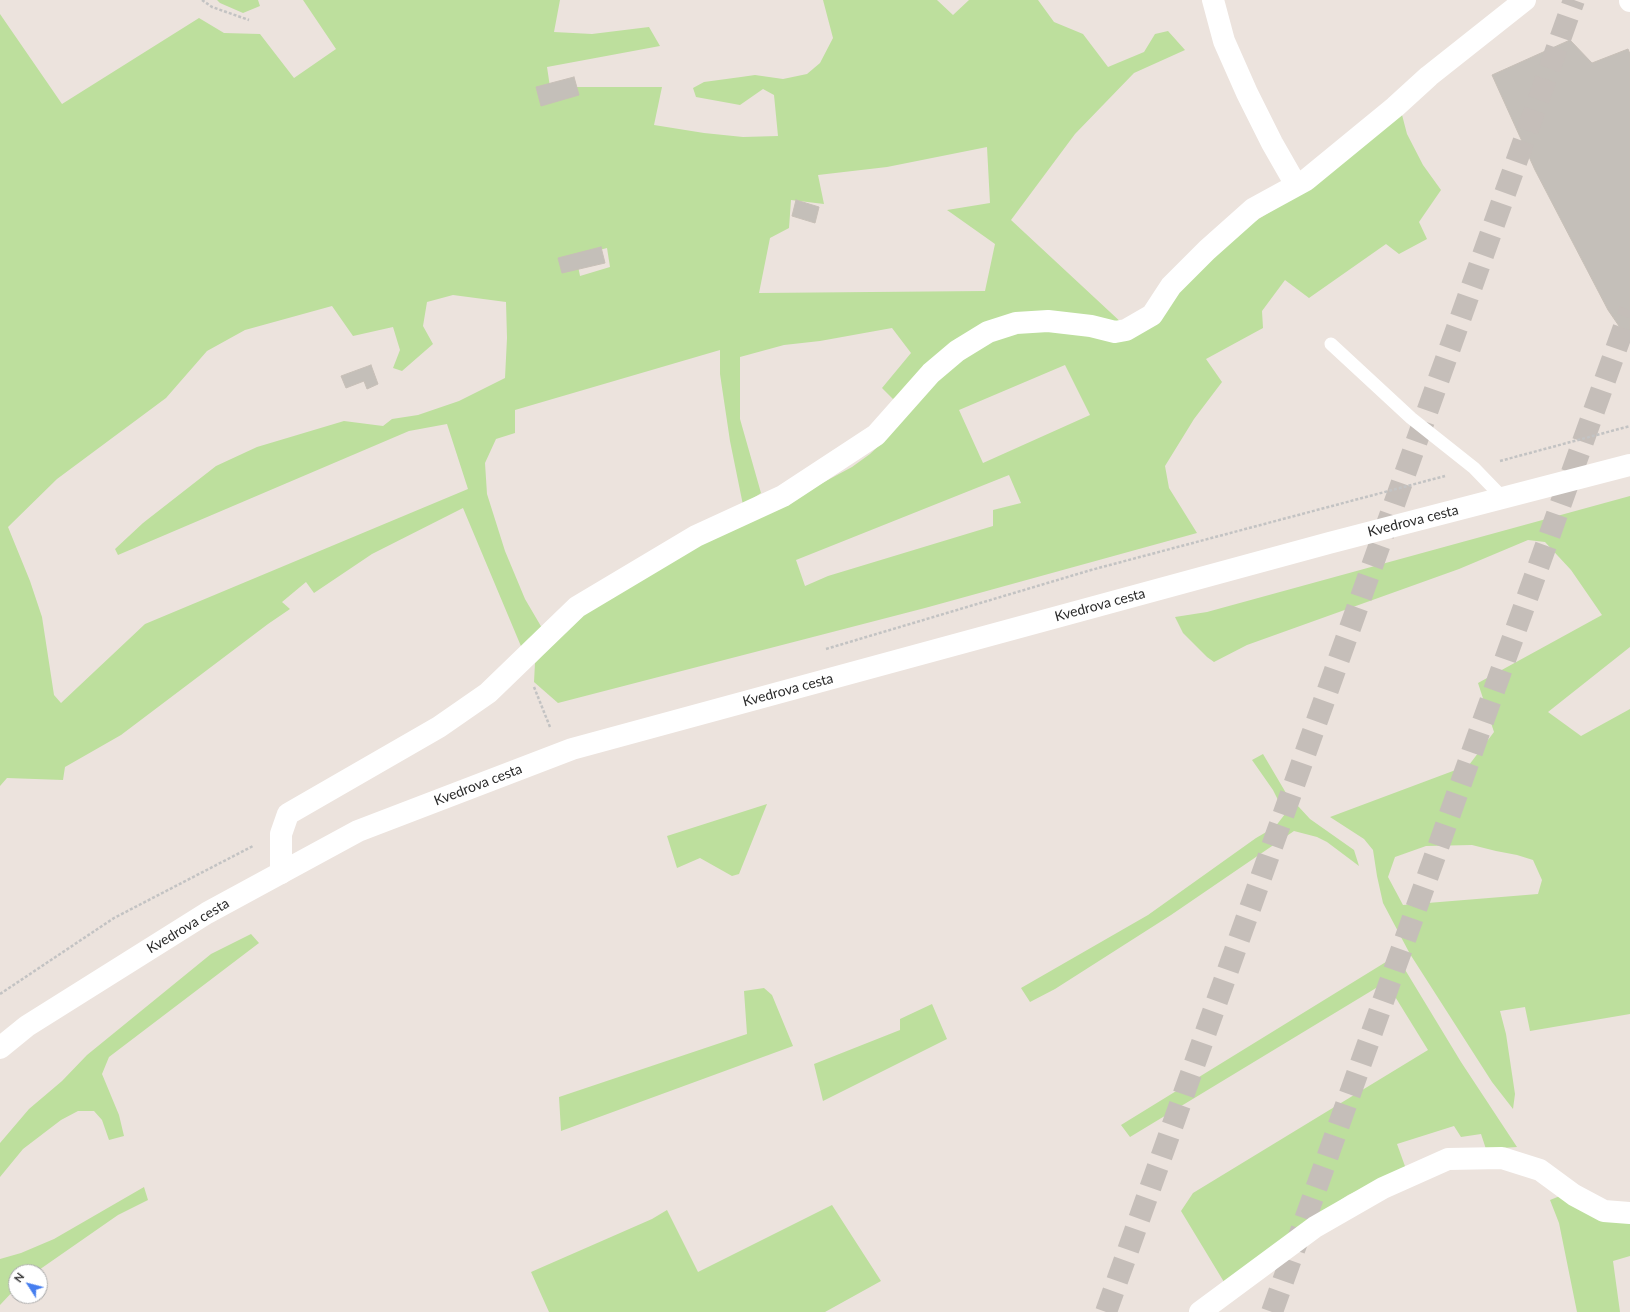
<!DOCTYPE html>
<html>
<head>
<meta charset="utf-8">
<style>
	body { margin:0 }
	#map { position:relative; width:1630px; height:1312px; overflow:hidden; background:#ece3dd; font-family:Lato,sans-serif }
	canvas { display:block }
	.north { position:absolute; left:8px; top:1264px; width:40px; height:40px; box-sizing:border-box; background:#fff; border:1px solid #aaa; border-radius:50%; rotate:306deg; font-size:11px; font-weight:700; line-height:16px; text-align:center; color:#2a2a2a }
	.north::after { content:''; display:block; margin:auto; width:14px; height:18px; background:#467eef; clip-path:polygon(50% 0,100% 100%,50% 72%,0 100%) }
</style>
</head>
<body>
<div id="map">
<canvas width="1630" height="1312"></canvas>
<div class="north">N</div>
</div>
<script>
const context = document.querySelector('canvas').getContext('2d');
context.lineJoin = 'round';
function fillPath(path, color) { context.fillStyle = color; context.fill(path, 'evenodd'); }
const toPath = rows => new Path2D(rows.map(r => 'M' + r).join(''));
function strokePath(path, color, width, dash) { context.strokeStyle = color; context.lineWidth = width; context.lineCap = dash ? 'butt' : 'round'; context.setLineDash(dash || []); context.stroke(path); }
function write(font, color, halo, rows, align = 'center') {
  context.font = font + ' Lato,sans-serif'; context.lineWidth = 3.5; context.setLineDash([]); context.textBaseline = 'middle'; context.strokeStyle = halo; context.fillStyle = color; for (const [text, x, y, turn = 0] of rows) {
    context.save(); context.translate(x, y); context.rotate((+turn || 0) * Math.PI / 180); context.textAlign = isNaN(turn) ? turn : align; if (halo) context.strokeText(text, 0, 0); context.fillText(text, 0, 0); context.restore();
  }
}
fillPath(toPath([
	[217,0,258,0,260,6,243,13,220,3],
	[303,0,560,0,554,32,592,34,649,27,660,46,547,67,550,87,662,87,654,125,704,133,743,137,778,136,774,95,763,89,740,105,696,97,693,88,704,82,741,77,755,75,783,79,807,74,820,63,833,38,823,0,937,0,953,15,969,0,1038,0,1054,22,1083,34,1108,67,1144,52,1155,34,1168,31,1185,50,1134,73,1075,134,1011,220,1124,325,1020,312,893,399,882,388,911,353,892,328,820,341,784,345,740,357,740,419,761,493,743,505,730,441,720,374,720,350,515,410,515,433,496,439,485,463,487,494,505,551,525,599,542,628,523,651,463,508,372,554,314,593,306,582,282,602,290,609,268,624,121,735,65,767,63,780,7,778,0,786,0,14,62,104,199,18,224,33,260,34,294,78,336,49],
	[987,147,990,203,947,210,995,244,985,291,759,293,770,238,789,228,791,200,824,204,818,175,887,167],
	[607,248,610,267,580,276,576,256],
	[453,295,506,302,507,338,505,378,459,401,418,415,392,419,383,426,344,421,257,447,216,466,143,523,115,549,118,555,409,431,447,424,468,489,145,624,61,703,54,695,42,617,30,581,8,527,57,479,166,398,207,351,245,330,332,306,353,336,393,327,400,350,393,368,402,371,433,344,423,326,427,302],
	[1401,111,1407,134,1423,165,1441,190,1419,222,1427,239,1399,254,1386,244,1309,298,1285,280,1262,311,1263,328,1206,359,1222,382,1194,419,1165,466,1169,488,1197,533,925,608,558,703,534,682,535,663,567,627,638,574,770,511,852,467,870,454,887,438,909,405,981,340,1030,328,1101,338,1187,281,1228,238,1281,205],
	[1065,365,1090,415,983,463,959,410],
	[1009,475,1021,503,993,510,993,526,828,576,805,586,796,560],
	[1630,496,1630,647,1548,712,1581,736,1630,709,1630,1014,1530,1031,1525,1007,1500,1011,1506,1034,1515,1094,1513,1109,1492,1082,1410,954,1383,903,1377,876,1373,850,1364,839,1330,817,1469,765,1494,732,1478,683,1602,615,1571,570,1545,542,1528,540,1459,569,1247,645,1214,662,1207,657,1183,633,1175,617,1207,612],
	[1472,845,1496,851,1517,855,1533,860,1542,880,1538,894,1403,905,1388,877,1395,857,1426,846],
	[1263,754,1286,793,1310,819,1354,850,1359,866,1327,842,1317,837,1294,831,1171,915,1055,989,1030,1002,1021,988,1148,915,1256,838,1275,827,1285,814,1273,790,1252,760],
	[767,804,739,874,732,876,700,858,677,868,667,836],
	[251,934,259,943,109,1057,102,1074,119,1115,124,1136,109,1140,102,1120,94,1111,78,1111,61,1120,23,1149,0,1177,0,1143,29,1109,62,1081,87,1055,211,954],
	[1394,957,1404,968,1461,1062,1517,1147,1486,1149,1481,1134,1461,1137,1454,1126,1397,1144,1406,1169,1348,1195,1272,1247,1224,1282,1181,1211,1193,1193,1428,1050,1386,982,1130,1137,1121,1125],
	[764,988,772,995,793,1046,561,1131,559,1097,747,1034,744,991],
	[932,1004,947,1039,823,1101,814,1064,900,1030,900,1019],
	[144,1187,148,1200,118,1215,36,1272,16,1272,16,1288,0,1305,0,1259,21,1253,54,1239],
	[1560,1196,1630,1222,1630,1256,1613,1261,1620,1312,1577,1312,1559,1223,1550,1200],
	[832,1205,881,1281,825,1312,549,1312,531,1272,652,1219,667,1210,698,1272]
]), '#bddf9d');
const building = toPath([
	[1570,40,1592,63,1628,49,1630,54,1630,342,1608,310,1535,170,1492,75,1570,40],
	[574,77,579,95,541,106,536,87,574,77],
	[796,200,819,207,815,223,792,216,796,200],
	[601,247,605,263,562,273,558,258,601,247],
	[371,365,378,384,367,389,364,381,346,388,341,376,371,365]
]);
fillPath(building, '#c4bfb9');
strokePath(building, '#c7bfb7', 1);
strokePath(toPath([
	[1106,1312,1574,0],
	[1272,1312,1630,310]
]), '#c5beb9', 22, [22, 11]);
strokePath(toPath([
	[202,0,212,7,249,20],
	[1500,461,1630,426],
	[826,649,1091,570,1445,476],
	[534,687,550,727],
	[0,994,114,918,253,846]
]), '#c3c3c3', 2.5, [3, 2]);
strokePath(toPath([
	[1331,344,1411,418,1474,468,1504,499]
]), '#fff', 13);
strokePath(toPath([
	[1213,0,1224,41,1247,93,1272,143,1296,185],
	[1630,0,1630,1],
	[281,873,281,834,288,814,439,727,488,693,577,607,696,536,783,496,876,435,931,373,957,351,988,332,1016,323,1048,321,1091,326,1115,332,1126,330,1152,315,1171,286,1207,250,1253,209,1306,180,1395,107,1429,76,1525,0],
	[1200,1312,1315,1227,1383,1188,1448,1159,1502,1158,1540,1170,1574,1195,1604,1211,1630,1213]
]), '#fff', 22);
strokePath(toPath([
	[0,1048,27,1026,207,913,358,831,572,749,1329,543,1630,465]
]), '#fff', 22);
write('14px', '#2a2a2a', '#fff', [
	["Kvedrova cesta",1413,521,-14],
	["Kvedrova cesta",1100,605,-15],
	["Kvedrova cesta",788,690,-15],
	["Kvedrova cesta",478,785,-21],
	["Kvedrova cesta",188,926,-31]
]);
</script>
</body>
</html>
